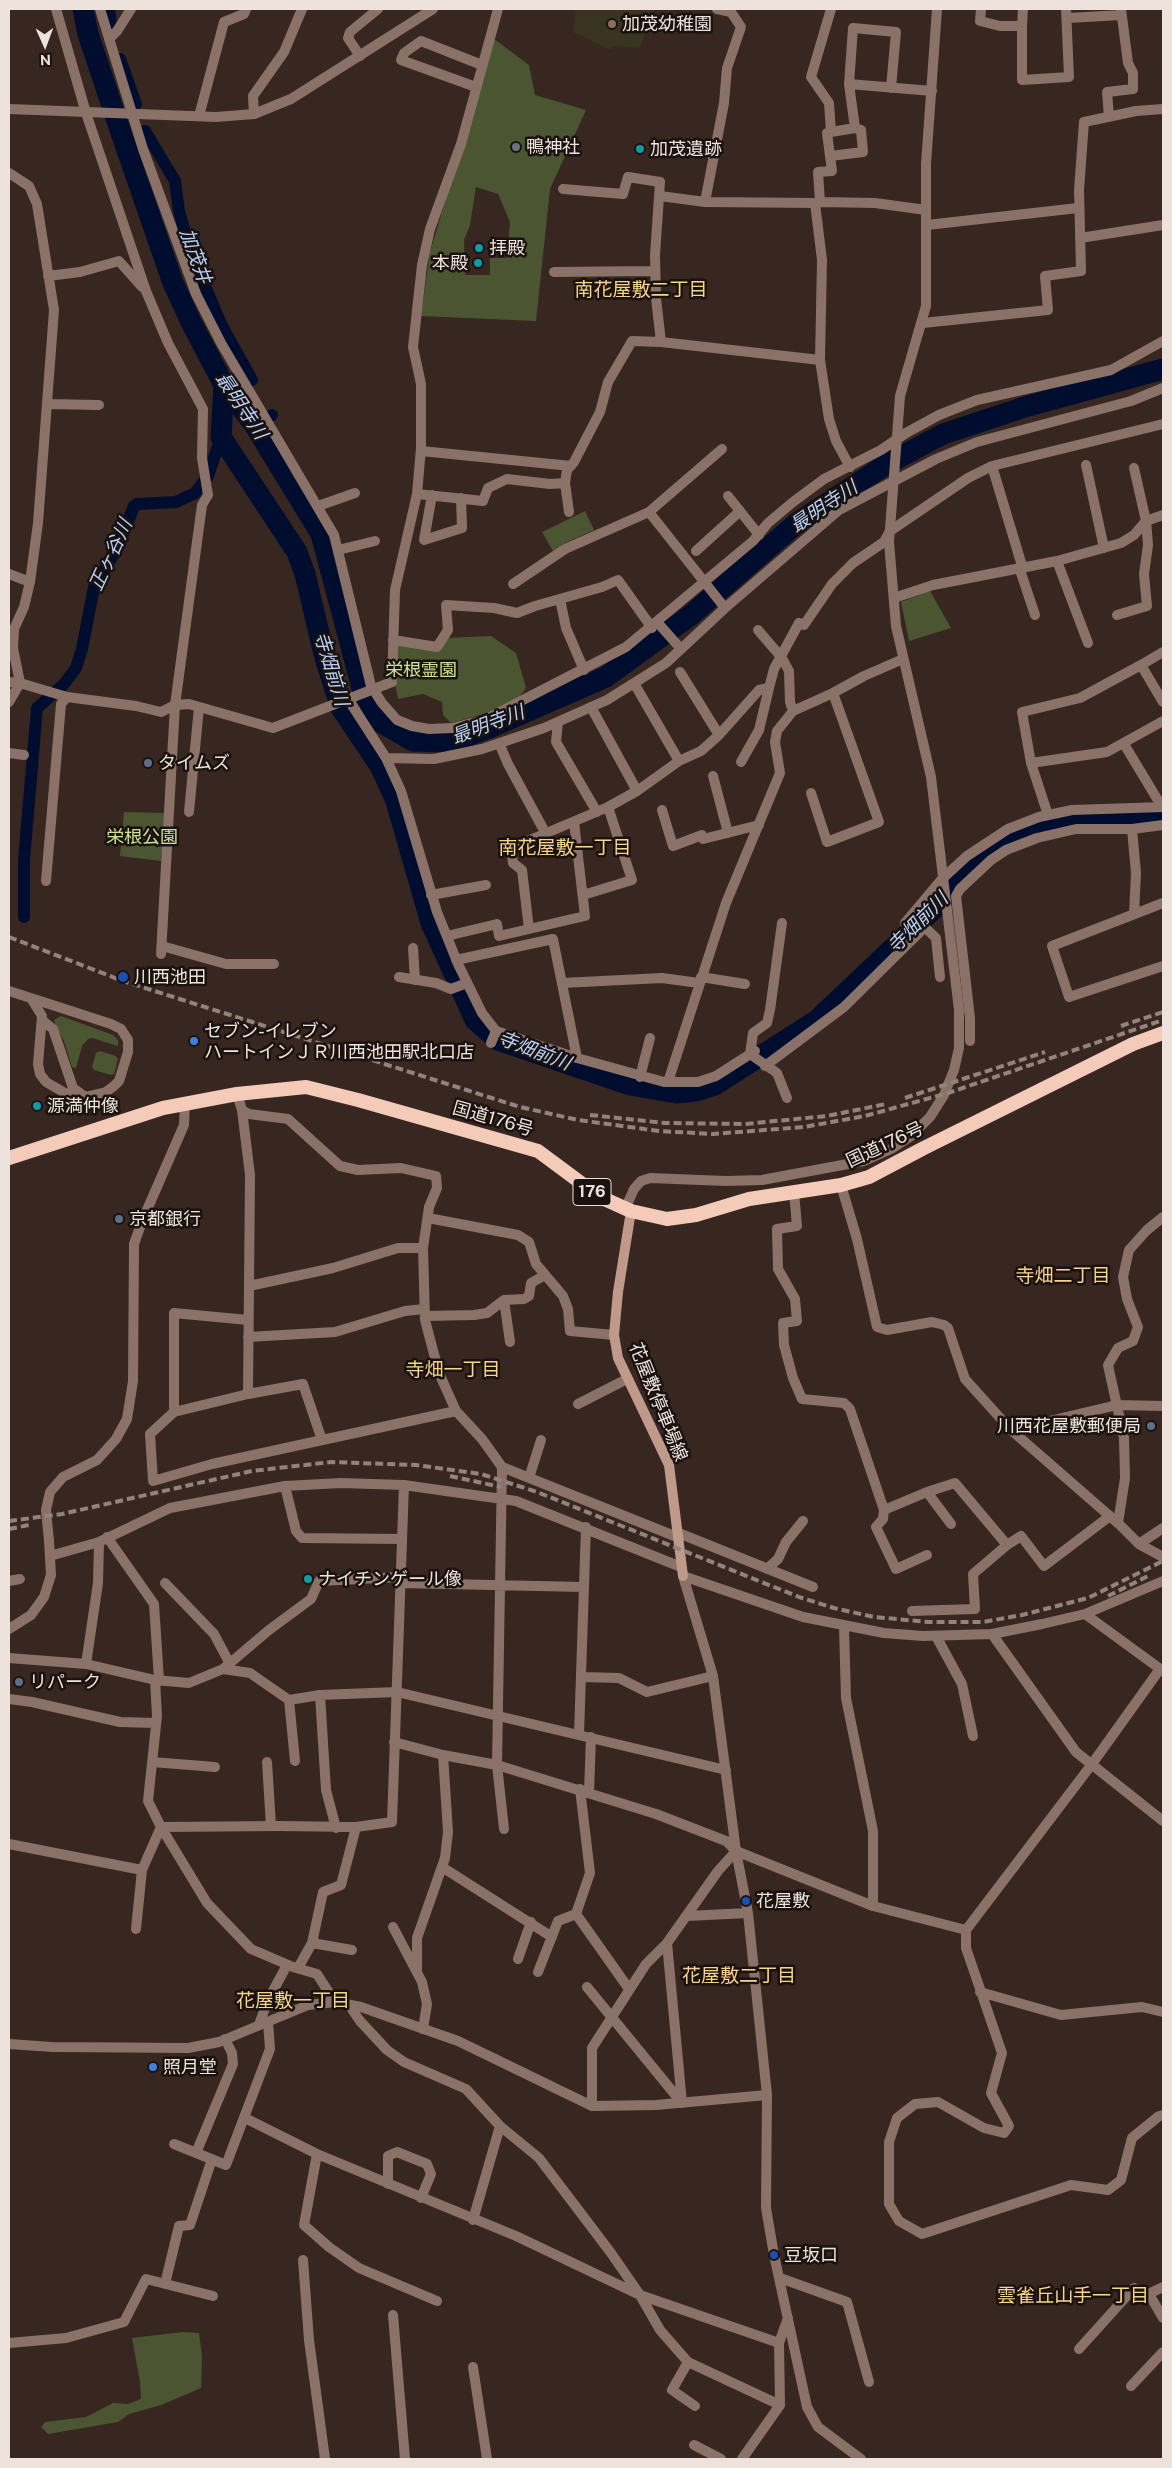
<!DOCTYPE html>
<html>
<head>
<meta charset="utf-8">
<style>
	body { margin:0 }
	#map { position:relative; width:1172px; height:2468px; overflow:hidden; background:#382720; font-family:"Public Sans",sans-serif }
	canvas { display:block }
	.frame { position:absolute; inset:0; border:10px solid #eee2dd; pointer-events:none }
	.north { position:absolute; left:20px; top:20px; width:50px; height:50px; -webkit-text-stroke:4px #1a120f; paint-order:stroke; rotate:178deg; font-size:14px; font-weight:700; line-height:20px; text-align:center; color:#eee2dd }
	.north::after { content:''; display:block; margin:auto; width:18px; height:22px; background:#eee2dd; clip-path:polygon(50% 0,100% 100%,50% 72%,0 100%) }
</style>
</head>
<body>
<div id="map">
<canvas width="1172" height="2468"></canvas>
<div class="frame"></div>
<div class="north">N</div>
</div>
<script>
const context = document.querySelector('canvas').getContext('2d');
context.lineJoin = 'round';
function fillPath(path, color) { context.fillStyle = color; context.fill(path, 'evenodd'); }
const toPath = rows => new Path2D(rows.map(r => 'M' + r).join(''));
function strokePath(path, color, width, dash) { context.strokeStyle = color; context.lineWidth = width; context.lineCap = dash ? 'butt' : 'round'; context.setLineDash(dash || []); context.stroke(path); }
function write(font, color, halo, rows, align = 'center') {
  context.font = font + ' "Public Sans","Noto Sans JP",sans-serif'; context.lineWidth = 5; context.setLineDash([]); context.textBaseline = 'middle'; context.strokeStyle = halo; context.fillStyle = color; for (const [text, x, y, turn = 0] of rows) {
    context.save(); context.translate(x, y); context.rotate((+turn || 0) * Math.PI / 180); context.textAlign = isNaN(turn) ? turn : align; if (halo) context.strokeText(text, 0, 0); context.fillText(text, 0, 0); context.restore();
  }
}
fillPath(toPath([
	[576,9,653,9,652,17,640,48,613,46,611,50,573,32]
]), '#393321');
fillPath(toPath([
	[494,39,529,65,535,95,586,110,550,189,536,321,421,316,430,252],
	[476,187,498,194,510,222,507,258,490,258,490,275,465,275,464,240,470,225],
	[585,511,594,530,563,544,553,551,542,532],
	[930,591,951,628,909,641,901,602],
	[491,636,516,653,526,688,520,696,484,714,451,723,443,715,442,702,423,694,398,699,395,684,396,644,439,648,445,638],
	[124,812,165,813,161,861,120,856],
	[61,1016,113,1035,118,1040,118,1046,92,1038,88,1039,82,1046,76,1068,72,1067,64,1041,55,1024,54,1020],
	[100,1051,116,1056,118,1059,114,1074,111,1075,94,1070,92,1067,96,1053],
	[182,2332,199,2333,202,2356,201,2388,161,2405,129,2414,118,2422,48,2434,41,2427,45,2422,86,2417,113,2403,128,2404,141,2399,140,2382,132,2338]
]), '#4c5532');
strokePath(toPath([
	[1151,373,1163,361]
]), '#000d2f', 4);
strokePath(toPath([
	[109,9,111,24],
	[120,59,136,104],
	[145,131,175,181,179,211,191,253,222,326,252,380],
	[255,426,272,415],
	[24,917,24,860,37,708,64,684,76,668,82,649,94,587,117,549,134,506,137,504,176,502,195,493,208,476,221,437]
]), '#000d2f', 12);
strokePath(toPath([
	[83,9,88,34,121,133,173,283,192,324,224,385,255,426,321,534,362,688,380,722,413,741,452,742,489,728,606,677,691,615,798,522,887,464,943,434,1028,406,1163,369],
	[224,385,221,437,297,552,305,574,325,658,341,708,380,766,396,801,431,923,475,1020,498,1040,630,1085,676,1093,696,1091,715,1085,817,1020,937,906,973,866,1005,840,1031,828,1050,824,1163,815]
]), '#000d2f', 21);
strokePath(toPath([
	[56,9,86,113,146,291,168,343,203,409,202,458,208,495,202,505,175,705,161,954],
	[100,9,143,149,196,294,221,343,334,535,371,686,382,703,397,720,412,726,429,729,452,728,484,720,626,647,753,541,768,523,793,502,824,479,881,450,906,433,939,415,977,400,1111,370,1163,341],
	[831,9,811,77,829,103,831,132,827,133,832,171,818,172,820,202,815,203,822,260,820,360,829,419,836,441,850,467],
	[981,9,980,21,1000,26,1022,26,1022,80,1069,77,1066,9],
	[1068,18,1121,15],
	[1022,26,1023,9],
	[109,39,117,31,131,9],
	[360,56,348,38,350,32,378,9],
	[849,84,932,91],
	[476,87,401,60,404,53,421,41,482,65],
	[254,114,253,96,284,52,302,9],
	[199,116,224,22,244,14,246,9],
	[1109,117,1107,92,1133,89,1133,73,1128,63,1121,9],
	[831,132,855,128,849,84,853,28,896,32,891,88],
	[830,156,863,152,861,130,855,128],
	[9,173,29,186,37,204,54,310,38,523,30,582,24,607,14,629,13,648,20,683,9,702],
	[563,189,623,194,628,177,660,182,655,255,656,298,661,342,820,360],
	[660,196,705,202,815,203],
	[705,202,724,103,727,68,741,27,731,12,717,9],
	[820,202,875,203,926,210],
	[927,225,1078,208],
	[1080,238,1163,225],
	[554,272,655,271],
	[48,276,80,272,119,261,142,287],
	[923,323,1048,310,1045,276,1081,271,1079,190,1084,122,1136,111,1163,109],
	[47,404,99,405],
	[421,451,571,466],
	[1086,465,1104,548],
	[992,466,1023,569],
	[417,494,483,501,488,488,507,479,550,484,565,483],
	[432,495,424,540,462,528,461,498],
	[728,496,759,535],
	[318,506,355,493],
	[569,512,565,483,567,470,574,462,600,412,608,382,632,341,661,342],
	[649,512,725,608],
	[338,550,375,541],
	[696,551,739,512],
	[1057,561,1121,543,1134,535,1146,521,1163,515],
	[1020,570,1035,615],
	[9,574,30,582],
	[513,584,565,549,649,512,722,449],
	[894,598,933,585,1057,561,1088,643],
	[560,599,566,628,584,670],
	[1117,615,1147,606,1144,574,1148,545,1146,521,1134,468],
	[658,623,681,649],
	[758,630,782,658,789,671,790,702,793,711],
	[393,640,437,647,448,630,446,605,494,608,517,613,535,606,602,587,618,580,652,628],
	[1163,652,1141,665,1163,702],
	[1141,665,1080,698,1022,712,1031,763,1107,752,1163,721],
	[680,672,719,735],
	[9,682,20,683,67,697,136,706,161,712,175,705,189,704,273,728,348,699,386,758,401,791,437,912,458,964,482,1013,496,1031,577,1058,664,1082,698,1082,716,1076,755,1051],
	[634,683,679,761],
	[348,699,392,682,395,590,417,494,421,448,421,384,413,347,422,265,430,229,461,144,498,9],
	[591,707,637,791],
	[558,722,556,742,597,812],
	[499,743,508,764,546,834],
	[1124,744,1162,807],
	[9,753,24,755],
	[386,758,434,759,482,749,544,728,607,700,666,663,725,608,839,510,936,459,977,442,1131,401,1163,388],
	[741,762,759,730,769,688],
	[1031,763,1048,815],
	[713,776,728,833],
	[811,793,827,842,879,822,833,693,864,676,903,659],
	[662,810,673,846,702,835,703,839,759,825],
	[189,812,199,707],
	[1132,829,1136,873,1134,914],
	[46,881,61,704,67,697],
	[431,895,486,885],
	[583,895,632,880,608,807],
	[1163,903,1052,946,1069,997,1163,966],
	[912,915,936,938,940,977],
	[782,923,770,1010,767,1023,753,1033,750,1054,777,1073,787,1098],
	[905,923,942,879,967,856,1008,829,1039,817,1072,810,1163,807],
	[529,929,522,870,513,863,511,848,608,807,637,791,679,761,701,751,719,735,759,690,769,688,774,669,799,623,804,625,832,584,853,563,884,542,890,531,968,478,992,466,1163,424],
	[447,936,497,924,499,936,585,916,574,822],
	[162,946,226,964,274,964],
	[413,948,415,980],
	[456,960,553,939,577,1058],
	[399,977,436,983,451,989,467,983],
	[701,977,745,984],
	[562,983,662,978,699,983],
	[9,991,111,1024,121,1029,128,1040,128,1052,119,1081,114,1086,106,1092,85,1097,65,1093,46,1082,40,1074,38,1064,42,1016,31,998],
	[42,1020,53,1029,73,1088,84,1096],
	[970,1041,970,1018,956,896,960,889,991,860,1006,850,1037,838,1076,829,1132,829,1163,825],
	[491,1043,496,1031],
	[765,1066,844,1007,924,928],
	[640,1077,650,1038],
	[668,1082,726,903,780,773,775,742,777,731,793,711,833,693],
	[242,1110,249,1114,288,1119,340,1166,358,1170,401,1168,436,1176,437,1188,429,1207,423,1248,425,1320,439,1373,456,1411,482,1439,502,1467,677,1537],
	[841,1185,857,1239,877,1327,887,1330,932,1322,944,1325,948,1328,965,1379,1011,1430,1120,1525,1139,1544,1163,1557],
	[794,1192,797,1226,777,1229,778,1269,795,1299,797,1321,783,1323,784,1345,793,1378,802,1399,844,1403,850,1409,884,1510,883,1519,876,1527,896,1569,927,1555],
	[428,1218,518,1235,529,1242,536,1264,563,1296,568,1309,570,1331,614,1335],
	[249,1286,333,1268,398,1248,423,1248],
	[504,1300,510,1342],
	[425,1316,474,1315,487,1313,504,1300,524,1299,529,1296,531,1283,545,1275],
	[248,1320,174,1313,174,1412,150,1434,153,1481,212,1464,456,1411],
	[248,1337,335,1332,405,1311,424,1309],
	[248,1394,303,1384,322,1440],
	[578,1404,627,1379],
	[174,1412,248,1394,250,1175,242,1110,237,1094],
	[1011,1430,1117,1405,1163,1406],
	[502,1467,497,1765,504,1829],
	[529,1478,541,1440],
	[285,1486,296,1531,302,1538,402,1539],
	[927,1492,955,1483,1007,1545,1021,1536,1044,1566,1110,1516],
	[884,1510,927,1492,951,1524],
	[1118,1523,1125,1478,1124,1438,1108,1365,1118,1348,1133,1341,1138,1327,1127,1299,1123,1277,1129,1250,1147,1230,1163,1217],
	[676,1532,813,1587],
	[107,1537,154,1604,159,1680],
	[1139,1544,1163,1528],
	[50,1556,99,1542,170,1508,285,1486,341,1483,404,1485,516,1501,681,1567],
	[767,1569,778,1559,786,1542,803,1521],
	[683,1576,713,1676,736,1851,748,1913,767,2095,766,2208,774,2255,807,2407,818,2427,861,2459],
	[683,1576,803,1617,884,1633,923,1636,992,1634,1042,1624,1085,1614,1163,1581],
	[9,1581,20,1579],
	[165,1583,214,1634,230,1664],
	[401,1583,583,1587],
	[912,1611,975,1609,973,1574,1007,1545],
	[1085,1614,1163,1671],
	[9,1629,31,1615,44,1597,51,1575,49,1541],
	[992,1634,1076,1752,1163,1821],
	[936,1636,962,1684,973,1736],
	[9,1658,86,1664,155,1680,189,1683,223,1669,250,1673,289,1700,320,1695,397,1692,726,1770],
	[86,1664,98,1583,99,1542],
	[223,1669,269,1630,311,1599,319,1581,401,1577],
	[1160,1669,1092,1764,966,1930,966,1948,1002,2053,991,2093,1009,2126,1004,2133,984,2128,938,2102,915,2104,897,2118,889,2142,889,2204,899,2221,922,2234,1071,2185,1108,2190,1121,2180,1132,2138,1159,2116,1163,2115],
	[582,1677,619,1678,647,1692,713,1676],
	[155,1680,157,1716,148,1801,161,1827,207,1903,251,1949,293,1967,317,1974,335,2002],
	[320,1695,326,1790,336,1828],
	[9,1699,32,1702,120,1722,155,1723],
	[289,1700,295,1761],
	[579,1734,586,1527],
	[394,1742,443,1755,497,1765,656,1814,726,1841,736,1851,873,1906,873,1831,846,1698,844,1627],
	[152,1762,215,1767],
	[267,1762,271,1826],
	[589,1792,591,1737],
	[9,1844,142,1870,161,1827,279,1826,356,1827,392,1822,404,1485],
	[442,1867,552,1937],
	[873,1906,966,1930],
	[576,1914,590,1873,580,1789],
	[687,1916,748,1913],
	[393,1927,422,1982,427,2004,423,2029],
	[136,1929,142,1870],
	[312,1943,352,1950],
	[518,1959,531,1922],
	[298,1968,312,1943,323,1892,341,1885,356,1827],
	[417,1971,417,1938,445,1858,448,1832,443,1755],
	[538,1972,558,1921,576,1914,629,1989],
	[587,1987,682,2103,667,1943],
	[980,1992,1061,2015,1142,2007,1163,2012],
	[349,2005,360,2021,387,2050,404,2062,466,2089,500,2126,539,2158,611,2253,640,2295,660,2330,688,2362,780,2405],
	[259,2025,267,2002,287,1965],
	[592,2106,592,2048,646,1964,667,1943,718,1871,736,1851],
	[245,2118,317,2154,516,2236,640,2295,779,2343,788,2318],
	[174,2144,226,2165,270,2049,268,2022],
	[196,2153,233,2064,232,2053,225,2039],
	[317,2154,304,2225,329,2247,359,2268,437,2301],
	[388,2184,388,2156,397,2152,427,2164,431,2174,421,2198],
	[473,2220,500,2126],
	[303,2260,309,2340,325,2459],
	[780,2278,847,2302,869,2382],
	[165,2284,179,2226,190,2225,212,2159],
	[1149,2294,1163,2318],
	[393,2315,405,2459],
	[9,2343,66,2338,124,2322,146,2279,213,2296],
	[1079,2349,1134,2288,1142,2297,1163,2287],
	[688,2362,672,2390,695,2406],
	[473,2367,487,2459],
	[1131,2386,1163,2352],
	[694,2445,721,2459],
	[742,2459,780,2405,779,2343]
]), '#8a7268', 10);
strokePath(toPath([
	[9,109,216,117,254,114,291,99,433,9],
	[625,1209,634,1189,641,1181,650,1178,726,1181,762,1180,864,1161,891,1149,911,1136,930,1117,944,1095,954,1070,959,1048,959,1010,931,777,896,626,889,542,900,396,926,306,926,164,937,9],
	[49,1541,46,1510,50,1492,63,1477,97,1460,116,1439,127,1419,133,1381,134,1244,143,1219,184,1125,185,1103],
	[9,2044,52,2047,188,2048,219,2042,308,2005,335,2002,361,2007,458,2041,592,2106,656,2105,767,2095]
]), '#8a7268', 10);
strokePath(toPath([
	[631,1211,618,1292,614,1335,618,1358,669,1465,683,1576]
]), '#bf9a8a', 10);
strokePath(toPath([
	[9,1158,163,1108,237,1094,306,1087,358,1100,538,1151,600,1197,631,1211,667,1219,696,1215,749,1199,841,1185,869,1177,924,1148,1133,1044,1163,1033]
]), '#f4cab8', 14);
strokePath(toPath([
	[9,937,123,981,520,1107,578,1120,659,1131,713,1134,804,1127,865,1116,948,1093,1163,1020],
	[1121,1026,1163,1012],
	[905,1098,1045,1052],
	[590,1115,665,1123,745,1124,827,1116,886,1104],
	[450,1476,501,1487],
	[9,1521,62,1514,252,1471,331,1462,416,1465,481,1474,537,1492,799,1597,834,1608,874,1617,928,1622,983,1622,1022,1615,1088,1598,1163,1561],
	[9,1529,29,1525],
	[1108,1596,1148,1576]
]), '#92837d', 4, [8, 4]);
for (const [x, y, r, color] of [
	[612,24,5,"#8d6e63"],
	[516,147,5,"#6b7280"],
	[640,149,5,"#0f9aa8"],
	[479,248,5,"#0f9aa8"],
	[478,263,5,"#0f9aa8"],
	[148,763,5,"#5c6f8a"],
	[123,977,6,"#1a4fb4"],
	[194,1041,5,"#3f7fe0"],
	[37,1106,5,"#0f9aa8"],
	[119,1219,5,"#5c6f8a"],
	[1151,1426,5,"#5c6f8a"],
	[308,1579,5,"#0f9aa8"],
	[19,1682,5,"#5c6f8a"],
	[746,1901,5,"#1a4fb4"],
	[153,2067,5,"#3f7fe0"],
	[774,2255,5,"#1a4fb4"]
]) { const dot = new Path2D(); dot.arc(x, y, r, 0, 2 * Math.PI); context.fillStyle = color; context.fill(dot); strokePath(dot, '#1a120f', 2); }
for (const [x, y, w] of [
	[592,1192,38]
]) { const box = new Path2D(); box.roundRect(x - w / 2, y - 13.5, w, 27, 4); context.fillStyle = '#1a120f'; context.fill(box); strokePath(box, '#eee2dd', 1); }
write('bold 16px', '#eee2dd', null, [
	["176",592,1192]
]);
write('18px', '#eee2dd', '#1a120f', [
	["加茂幼稚園",622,24],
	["鴨神社",526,147],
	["加茂遺跡",650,149],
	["拝殿",489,248],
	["本殿",468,263,"right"],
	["タイムズ",158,763],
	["川西池田",134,977],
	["セブン-イレブン",204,1031],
	["ハートインＪＲ川西池田駅北口店",204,1052],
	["源満仲像",47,1106],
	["京都銀行",129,1219],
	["川西花屋敷郵便局",1141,1426,"right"],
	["ナイチンゲール像",318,1579],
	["リパーク",29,1682],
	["花屋敷",756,1901],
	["照月堂",163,2067],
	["豆坂口",784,2255]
], 'left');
write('18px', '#cee395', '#1a120f', [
	["栄根霊園",421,670],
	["栄根公園",142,837]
]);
write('18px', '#eee2dd', '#1a120f', [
	["国道176号",493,1119,16],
	["国道176号",885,1145,-25],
	["花屋敷停車場線",658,1402,68]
]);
write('italic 19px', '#b8d0f9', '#1a120f', [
	["加茂井",195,256,70],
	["最明寺川",241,406,56],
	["最明寺川",824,507,-34],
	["正ヶ谷川",111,555,-65],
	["寺畑前川",331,669,73],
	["最明寺川",488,725,-21],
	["寺畑前川",918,923,-45],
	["寺畑前川",534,1051,21]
]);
write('19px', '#f8d48b', '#1a120f', [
	["南花屋敷二丁目",641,290],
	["南花屋敷一丁目",565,848],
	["寺畑二丁目",1063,1276],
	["寺畑一丁目",453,1370],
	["花屋敷二丁目",739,1976],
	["花屋敷一丁目",293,2001],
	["雲雀丘山手一丁目",1073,2296]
]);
</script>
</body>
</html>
